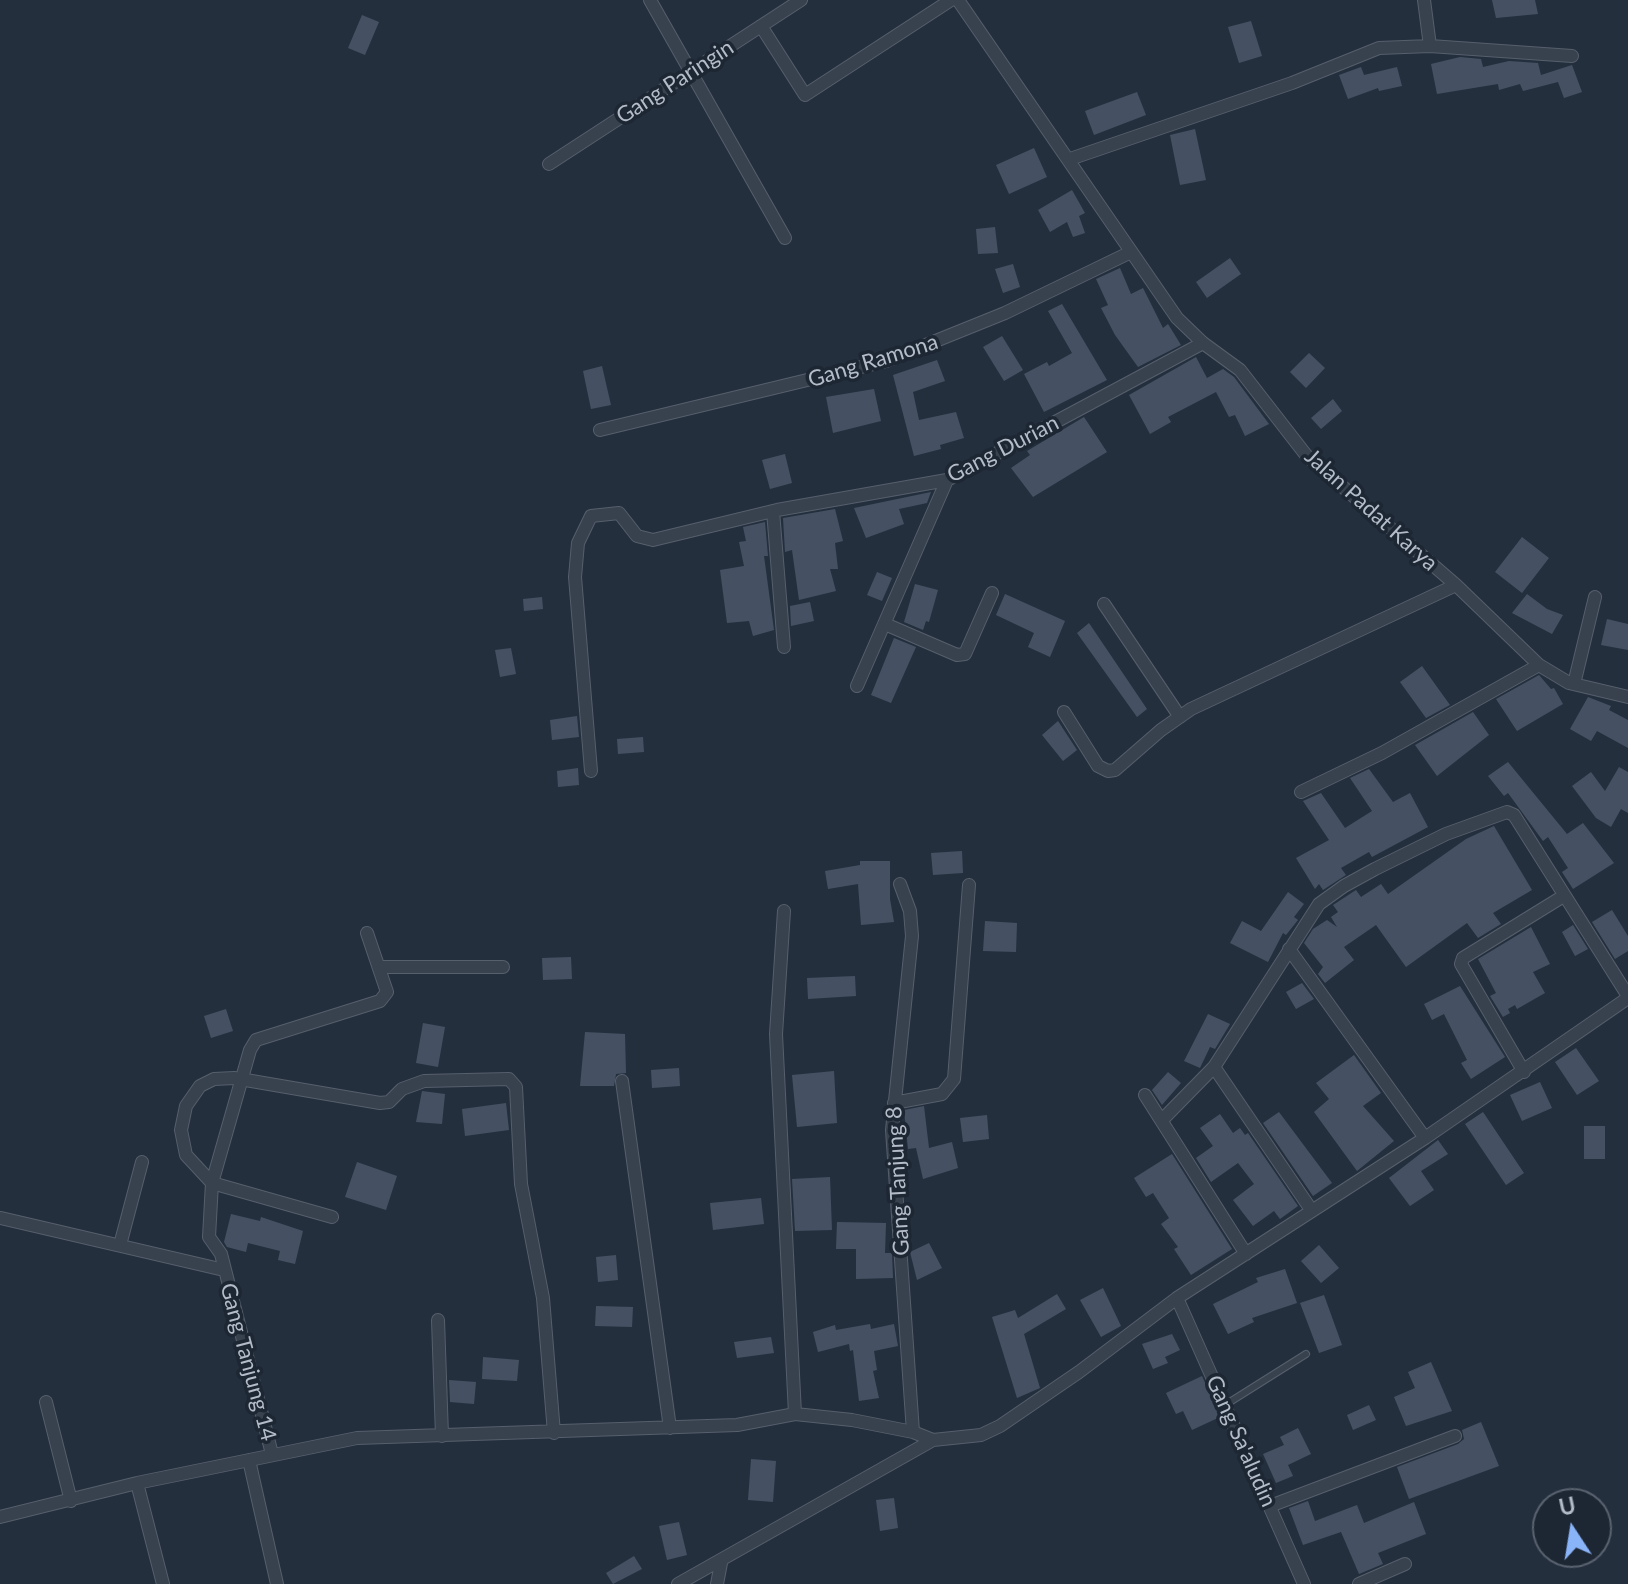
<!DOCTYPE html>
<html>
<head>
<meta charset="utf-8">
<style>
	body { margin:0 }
	#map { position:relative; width:1628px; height:1584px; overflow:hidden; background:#242f3e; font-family:Lato,sans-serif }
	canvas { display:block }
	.north { position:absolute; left:1532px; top:1488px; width:80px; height:80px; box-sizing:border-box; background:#1d2633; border:2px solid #59626f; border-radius:50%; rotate:348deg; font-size:22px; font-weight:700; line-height:32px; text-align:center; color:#b4bcc9 }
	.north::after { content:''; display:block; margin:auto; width:28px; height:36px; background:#8ab4f8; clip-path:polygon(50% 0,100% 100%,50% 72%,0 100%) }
</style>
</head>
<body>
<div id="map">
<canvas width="1628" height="1584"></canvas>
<div class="north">U</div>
</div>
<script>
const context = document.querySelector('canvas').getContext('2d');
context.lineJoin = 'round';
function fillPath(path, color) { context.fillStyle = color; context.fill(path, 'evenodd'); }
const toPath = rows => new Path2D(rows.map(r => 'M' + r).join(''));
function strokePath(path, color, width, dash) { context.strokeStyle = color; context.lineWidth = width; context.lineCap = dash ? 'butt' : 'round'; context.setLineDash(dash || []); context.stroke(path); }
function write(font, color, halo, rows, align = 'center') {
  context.font = font + ' Lato,sans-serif'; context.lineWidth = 7; context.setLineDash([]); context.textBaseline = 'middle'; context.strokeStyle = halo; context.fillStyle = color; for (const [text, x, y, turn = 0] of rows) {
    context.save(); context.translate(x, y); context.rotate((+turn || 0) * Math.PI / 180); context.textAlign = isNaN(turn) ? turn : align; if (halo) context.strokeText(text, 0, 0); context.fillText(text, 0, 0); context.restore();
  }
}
fillPath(toPath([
	[1492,0,1535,0,1538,14,1496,18],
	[362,15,379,22,365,55,348,48],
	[1251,21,1262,56,1239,63,1228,27],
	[1460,57,1481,59,1483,67,1509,61,1538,63,1541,75,1572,65,1582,92,1564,98,1558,82,1523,91,1520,84,1499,90,1498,84,1437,94,1431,64],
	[1361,67,1364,75,1397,67,1402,86,1379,91,1378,88,1348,99,1339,75],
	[1137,92,1146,115,1094,135,1085,111],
	[1195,129,1206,180,1180,185,1170,135],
	[1034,148,1047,177,1009,194,996,165],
	[1072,190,1085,213,1079,216,1085,233,1073,237,1067,222,1050,232,1038,210],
	[995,227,998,253,978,254,976,229],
	[1230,258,1241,274,1207,298,1196,282],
	[1013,264,1020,287,1003,293,995,269],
	[1120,268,1131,294,1143,288,1163,328,1168,324,1181,345,1138,367,1115,335,1101,308,1108,305,1096,279],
	[1062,304,1107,380,1044,412,1024,374,1047,362,1049,366,1072,353,1048,311],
	[1002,336,1023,370,1004,381,983,347],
	[1309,353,1325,368,1306,388,1290,372],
	[1196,357,1207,378,1223,369,1234,377,1269,424,1245,436,1235,415,1229,417,1216,392,1168,417,1171,422,1150,434,1129,395],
	[937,360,945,381,913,392,919,420,956,412,964,438,940,445,941,449,914,456,893,375],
	[602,366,611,405,591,409,583,371],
	[874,389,881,421,833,433,826,397],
	[1333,399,1342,411,1321,429,1311,418],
	[1084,417,1107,452,1033,497,1011,468,1030,455,1027,451],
	[785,454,792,483,770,489,762,460],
	[931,492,927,503,899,509,904,524,866,538,854,508],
	[835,509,843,541,835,543,838,569,830,569,836,591,799,600,792,550,785,552,783,518],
	[765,522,768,556,764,556,774,630,753,636,749,621,727,623,720,570,744,566,739,542,746,541,743,527],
	[1522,537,1549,558,1522,593,1495,572],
	[877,572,892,578,882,601,867,595],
	[915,584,938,590,929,622,926,621,923,630,904,622],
	[1005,594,1065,621,1050,657,1028,647,1034,633,996,615],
	[1527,594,1547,609,1563,615,1552,634,1512,613],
	[542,597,543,609,524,611,523,599],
	[810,602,814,621,791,626,790,606],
	[1607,619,1628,624,1628,650,1601,645],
	[1089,623,1147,709,1137,717,1077,633],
	[894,638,916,647,891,703,871,695],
	[511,648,516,674,500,677,495,650],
	[1422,666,1450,705,1426,718,1400,682],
	[1539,675,1551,689,1554,688,1563,704,1517,731,1496,699],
	[1588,697,1611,706,1609,710,1628,720,1628,748,1597,731,1591,741,1570,729],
	[1473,712,1489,735,1437,776,1415,745],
	[577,716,579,737,552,740,550,720],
	[1058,721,1077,750,1063,761,1042,735],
	[643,737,644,752,618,754,617,739],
	[1508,762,1567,834,1583,823,1614,863,1573,889,1562,872,1568,868,1548,837,1543,841,1508,793,1504,796,1488,776],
	[1619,767,1628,772,1628,813,1621,809,1611,827,1596,818,1572,786,1591,772,1605,791],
	[578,768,579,785,558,787,557,771],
	[1369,769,1393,802,1410,793,1428,827,1372,857,1369,852,1341,868,1346,875,1323,890,1319,884,1315,889,1296,858,1329,840,1303,801,1321,793,1345,828,1372,811,1350,778],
	[1494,826,1532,890,1493,913,1501,924,1478,938,1467,923,1406,967,1376,925,1344,947,1354,960,1325,983,1318,974,1323,967,1304,943,1313,929,1327,920,1337,927,1331,917,1338,912,1333,905,1356,890,1361,897,1381,884,1388,894,1466,839],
	[962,851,963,873,933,875,931,853],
	[860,861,890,861,890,899,894,922,861,925,858,884,828,889,825,871,860,865],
	[1288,892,1304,904,1294,917,1298,920,1286,935,1283,933,1268,962,1230,943,1242,921,1261,931],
	[1612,910,1628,936,1628,951,1615,959,1592,922],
	[985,921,1017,923,1016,952,983,951],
	[1573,925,1588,949,1575,956,1562,932],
	[1531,927,1550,964,1533,972,1545,993,1517,1009,1515,1005,1508,1009,1510,1013,1503,1017,1490,996,1496,993,1478,959],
	[571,957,572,979,543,980,542,958],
	[855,976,856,996,808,999,807,978],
	[1302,983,1314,999,1296,1009,1286,992],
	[1460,986,1505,1057,1471,1079,1461,1063,1467,1060,1444,1014,1432,1020,1424,1004],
	[226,1009,233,1031,211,1038,204,1016],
	[1208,1014,1230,1024,1215,1049,1210,1047,1200,1068,1184,1061],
	[423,1023,445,1027,438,1067,416,1063],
	[585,1032,625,1034,626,1073,616,1074,614,1086,580,1086],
	[1576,1048,1599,1081,1577,1095,1555,1062],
	[1354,1055,1381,1093,1363,1106,1394,1141,1357,1171,1314,1112,1329,1099,1316,1083],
	[679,1068,680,1086,652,1088,651,1070],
	[834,1071,837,1123,797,1127,792,1075],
	[1168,1072,1181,1083,1162,1105,1152,1090],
	[1540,1082,1552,1108,1522,1121,1510,1095],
	[422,1091,445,1094,442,1124,416,1122],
	[506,1103,509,1130,465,1136,462,1109],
	[924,1106,929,1148,952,1142,958,1168,923,1179,916,1148,908,1149,904,1110],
	[1279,1112,1332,1183,1313,1196,1263,1123],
	[1483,1112,1524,1173,1506,1185,1465,1124],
	[1220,1114,1233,1133,1240,1128,1245,1135,1248,1133,1298,1206,1280,1219,1274,1211,1253,1226,1233,1200,1254,1184,1238,1163,1211,1182,1196,1158,1213,1146,1200,1128],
	[987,1115,989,1139,963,1142,960,1118],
	[1584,1126,1605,1126,1605,1159,1584,1159],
	[1438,1140,1448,1154,1421,1171,1434,1190,1410,1206,1389,1178],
	[1172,1154,1232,1249,1191,1275,1174,1249,1178,1247,1161,1224,1169,1218,1153,1193,1146,1197,1134,1178],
	[357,1162,397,1176,386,1210,345,1197],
	[830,1177,832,1230,795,1231,792,1179],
	[761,1198,764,1224,713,1230,710,1203],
	[231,1214,260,1221,261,1217,303,1231,295,1264,278,1260,280,1251,248,1243,246,1252,227,1247,224,1242],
	[837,1222,886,1223,885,1253,892,1253,893,1278,856,1279,856,1249,836,1249],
	[929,1243,942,1268,917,1280,910,1252],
	[1319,1245,1339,1268,1321,1283,1301,1261],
	[616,1255,618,1280,598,1282,596,1257],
	[1285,1269,1297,1303,1252,1318,1254,1322,1228,1334,1213,1304,1258,1282,1256,1278],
	[1103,1288,1121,1326,1101,1337,1080,1300],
	[1057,1294,1066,1309,1024,1334,1040,1388,1017,1398,992,1317,1015,1310,1018,1318],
	[1324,1295,1342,1345,1319,1353,1300,1303],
	[596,1306,633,1307,632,1327,595,1326],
	[870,1324,871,1329,894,1324,898,1346,874,1351,877,1370,873,1371,879,1398,859,1401,853,1350,850,1351,849,1344,818,1352,813,1332,835,1325,836,1330],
	[1172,1334,1180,1350,1165,1357,1168,1363,1153,1369,1142,1344],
	[771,1337,774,1353,737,1358,734,1342],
	[483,1357,519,1360,517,1381,482,1379],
	[1431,1362,1452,1411,1406,1426,1394,1397,1415,1388,1408,1372],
	[1202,1376,1220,1417,1192,1430,1183,1411,1176,1414,1166,1393],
	[449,1380,476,1382,474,1404,450,1402],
	[1369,1405,1376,1420,1353,1430,1347,1415],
	[1481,1422,1499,1466,1409,1499,1397,1467,1458,1444,1464,1439,1462,1430],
	[1298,1428,1311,1454,1288,1465,1293,1476,1276,1483,1263,1454,1284,1445,1280,1437],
	[751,1459,776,1461,773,1502,748,1500],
	[894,1498,898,1528,880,1531,876,1500],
	[1308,1501,1315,1521,1357,1505,1364,1523,1414,1502,1426,1534,1378,1553,1383,1564,1359,1574,1341,1532,1303,1545,1289,1508],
	[679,1522,687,1555,667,1560,659,1526],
	[634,1556,642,1569,613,1584,606,1573]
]), '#455162');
const service = toPath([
	[1225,1405,1306,1354]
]);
const minor = toPath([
	[650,0,785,238],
	[958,0,1177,318,1203,343,1240,370,1306,455,1456,585,1539,665,1569,683,1628,697],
	[1424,0,1430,46],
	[761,26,805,95,951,0],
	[1070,159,1292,83,1379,48,1430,46,1572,56],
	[549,164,801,0],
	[600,430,886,361,1005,313,1131,252],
	[773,511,784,647],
	[1104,604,1180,717],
	[885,624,957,655,965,654,992,593],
	[1574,684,1595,597],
	[857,686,947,480],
	[1064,712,1098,766,1108,771,1115,770,1161,730,1191,709,1456,585],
	[591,771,575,577,578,543,591,516,619,513,637,536,653,540,777,510,947,480,1203,343],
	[1301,792,1382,753,1539,665],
	[900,884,910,911,912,936,892,1130,913,1432],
	[784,911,776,1034,795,1414],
	[1289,949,1425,1138],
	[380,967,503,967],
	[1214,1067,1312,1211],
	[1524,1072,1461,964,1463,958,1562,897],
	[622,1081,670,1428],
	[1145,1095,1246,1254],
	[894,1103,942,1094,954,1079,969,885],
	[1162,1120,1214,1067,1319,904,1344,886,1375,869,1446,834,1507,812,1514,815,1628,996],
	[332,1217,212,1183,250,1050,256,1040,380,1001,387,992,367,933],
	[1,1218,224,1270],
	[120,1245,142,1162],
	[1177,1298,1304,1584],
	[438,1320,442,1436],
	[46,1402,71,1501],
	[272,1454,221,1254,209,1237,212,1183,186,1155,181,1130,186,1106,200,1086,214,1079,234,1078,380,1103,389,1102,402,1089,424,1081,509,1079,516,1087,521,1184,543,1298,554,1433],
	[249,1460,277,1584],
	[137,1483,163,1584],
	[1270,1506,1455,1436],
	[0,1517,137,1483,357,1438,737,1425,795,1414,852,1420,913,1432,933,1440,981,1435,1000,1426,1079,1372,1177,1298,1425,1138,1628,998],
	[678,1584,933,1440],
	[717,1584,721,1563],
	[1359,1584,1405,1564]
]);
strokePath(service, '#565f6c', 8);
strokePath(minor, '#565f6c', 14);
strokePath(service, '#38414e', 6);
strokePath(minor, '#38414e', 12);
write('22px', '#b4bcc9', '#1d2633', [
	["Gang Paringin",675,82,-33],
	["Gang Ramona",873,361,-17],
	["Gang Durian",1003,449,-27],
	["Jalan Padat Karya",1371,510,42],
	["Gang Tanjung 8",898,1181,-93],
	["Gang Tanjung 14",248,1362,75],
	["Gang Sa'aludin",1241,1441,66]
]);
</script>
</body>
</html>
